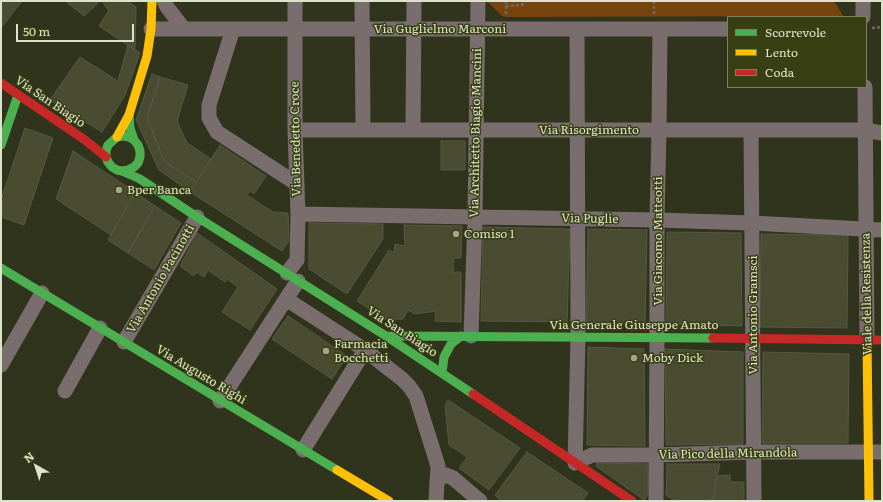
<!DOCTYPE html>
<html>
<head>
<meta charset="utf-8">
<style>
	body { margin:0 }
	#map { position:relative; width:883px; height:502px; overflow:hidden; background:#31341c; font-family:Literata,serif }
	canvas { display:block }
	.frame { position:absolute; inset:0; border:2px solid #dde3ca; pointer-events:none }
	.legend { position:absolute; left:727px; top:16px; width:140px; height:72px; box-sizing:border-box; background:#383f12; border:1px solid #7a815c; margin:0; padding:5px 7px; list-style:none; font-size:12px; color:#dde3ca }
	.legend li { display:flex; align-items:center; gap:8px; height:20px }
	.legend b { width:20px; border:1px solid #7a815c }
	.north { position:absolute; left:16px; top:446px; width:40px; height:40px; -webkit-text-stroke:3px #383f12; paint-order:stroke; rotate:321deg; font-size:11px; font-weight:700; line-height:16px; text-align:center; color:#dde3ca }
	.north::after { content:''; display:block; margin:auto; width:14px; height:18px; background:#dde3ca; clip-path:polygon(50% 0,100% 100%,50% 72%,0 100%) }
	.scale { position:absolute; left:16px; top:24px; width:118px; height:18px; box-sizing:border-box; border:2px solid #dde3ca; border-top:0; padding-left:5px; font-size:12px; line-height:14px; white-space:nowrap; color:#dde3ca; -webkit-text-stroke:3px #383f12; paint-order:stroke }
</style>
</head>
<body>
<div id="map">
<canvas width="883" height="502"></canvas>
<div class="frame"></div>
<ul class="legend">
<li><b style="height:5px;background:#4caf50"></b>Scorrevole</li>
<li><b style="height:5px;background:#ffc107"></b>Lento</li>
<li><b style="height:5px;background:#c62828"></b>Coda</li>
</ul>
<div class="north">N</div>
<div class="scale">50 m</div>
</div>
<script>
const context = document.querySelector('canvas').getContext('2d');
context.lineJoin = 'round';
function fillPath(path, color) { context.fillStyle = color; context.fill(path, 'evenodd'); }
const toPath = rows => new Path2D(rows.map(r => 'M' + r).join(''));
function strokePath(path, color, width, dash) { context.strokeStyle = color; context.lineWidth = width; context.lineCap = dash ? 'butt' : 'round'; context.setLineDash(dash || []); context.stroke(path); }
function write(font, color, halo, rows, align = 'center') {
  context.font = font + ' Literata,serif'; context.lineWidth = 3; context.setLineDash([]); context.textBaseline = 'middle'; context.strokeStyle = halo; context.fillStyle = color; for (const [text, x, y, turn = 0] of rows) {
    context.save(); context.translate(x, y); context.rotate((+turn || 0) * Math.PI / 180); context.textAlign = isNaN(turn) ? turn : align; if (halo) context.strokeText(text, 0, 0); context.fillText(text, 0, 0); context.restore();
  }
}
fillPath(toPath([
	[487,1,834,1,843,16,506,17,502,16]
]), '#78440c');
const building = toPath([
	[1,1,22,1,1,28,1,1],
	[65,1,100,1,84,16,65,1],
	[105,1,127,1,136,7,135,50,99,26,109,10,105,6,103,2,105,1],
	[128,45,140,53,125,95,102,132,50,100,80,57,118,81,128,45],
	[152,74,160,77,147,118,164,161,196,182,190,192,159,170,136,120,152,74],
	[160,77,188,85,177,121,187,143,211,159,196,182,164,161,147,118,160,77],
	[25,128,53,138,24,225,1,217,1,200,25,128],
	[441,141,465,141,465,170,441,170,441,141],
	[220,145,266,176,254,194,250,191,247,195,273,212,288,213,289,241,282,251,190,192,220,145],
	[73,151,135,192,111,235,56,199,73,151],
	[135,192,155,206,128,253,108,240,135,192],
	[155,206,181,223,154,270,128,253,155,206],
	[309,223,383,224,383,239,347,294,309,269,309,223],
	[404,225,462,226,461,258,454,258,453,272,461,272,461,322,435,321,436,311,415,314,408,310,403,319,385,319,357,301,389,250,394,253,395,244,405,246,404,225],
	[483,227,570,229,567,322,481,321,483,227],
	[588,229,647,230,645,324,586,323,588,229],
	[667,232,741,233,742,326,666,324,667,232],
	[197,233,277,289,250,330,222,312,238,287,227,279,225,282,208,270,204,277,196,272,194,276,180,266,197,233],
	[761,234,848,235,847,328,760,327,761,234],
	[288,316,347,356,332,379,272,339,288,316],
	[588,347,644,349,645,446,587,445,588,347],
	[665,349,743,352,743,444,666,445,665,349],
	[763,352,849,354,848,443,762,443,763,352],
	[448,400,520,448,489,490,459,468,467,457,449,445,445,405,448,400],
	[527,452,588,493,582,501,501,501,495,495,527,452],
	[597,463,648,464,648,495,644,500,596,466,597,463],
	[667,464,720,464,715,485,715,493,711,501,675,501,666,495,667,464],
	[730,475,730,482,744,482,744,501,711,501,715,493,715,485,717,476,730,475]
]);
fillPath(building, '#4a4c32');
strokePath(building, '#555844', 1);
strokePath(toPath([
	[506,6,522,5,526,1],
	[506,14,506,1],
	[654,14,654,1],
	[872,28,882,27]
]), '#6f6a62', 2.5, [3, 2]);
strokePath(toPath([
	[164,1,167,7,184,29],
	[362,1,363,130],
	[863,1,863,17],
	[151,29,728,29],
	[233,29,209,105,209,118,217,132,297,184],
	[577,29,578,336,575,463,592,455,656,455,754,452,882,452],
	[865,87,867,340],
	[295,130,865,130,882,133],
	[413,130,414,1],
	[751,130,754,501],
	[298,214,657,220,752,223,882,230],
	[287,273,297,260,298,214,295,130,295,1],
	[298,281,286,299,365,350,402,379,409,386,416,396,438,466,436,501],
	[471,336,475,217,478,1],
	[124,342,197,217],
	[1,365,42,293],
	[65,391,100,328],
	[220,401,286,299],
	[303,450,365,350],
	[438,479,446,475,453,478,480,501],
	[656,501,657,337,657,220,659,130,660,29]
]), '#7a6d6e', 15);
strokePath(toPath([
	[129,115,130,128,134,140,138,145,140,151,140,157,138,163,134,167,128,170,122,171,117,170,112,167,108,162,106,157,106,151,108,145,117,137,123,136,129,137,134,140],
	[1,145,18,95],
	[122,171,140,179,197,217,386,336,473,394],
	[1,268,337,470],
	[386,336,713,338],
	[442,373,444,357,451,344,461,336]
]), '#4caf50', 9);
strokePath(toPath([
	[117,137,129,115,147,56,151,29,152,1],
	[867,340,869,501],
	[337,470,389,501]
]), '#ffc107', 9);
strokePath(toPath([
	[1,83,85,140,106,157],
	[713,338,882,340],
	[473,394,632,501]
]), '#c62828', 9);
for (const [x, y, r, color] of [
	[119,190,4,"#a1a68d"],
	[456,234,4,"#a1a68d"],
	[326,351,4,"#a1a68d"],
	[634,358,4,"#a1a68d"]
]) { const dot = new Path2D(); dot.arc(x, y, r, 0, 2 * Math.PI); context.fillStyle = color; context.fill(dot); strokePath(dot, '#383f12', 1.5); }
write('12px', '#dde3ca', '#383f12', [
	["Via Guglielmo Marconi",440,29],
	["Via San Biagio",50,102,34],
	["Via Risorgimento",589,130],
	["Via Architetto Biagio Mancini",476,133,-89],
	["Via Benedetto Croce",296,139,-91],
	["Via Puglie",590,219,1],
	["Via Giacomo Matteotti",658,241,-90],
	["Via Antonio Pacinotti",161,279,-60],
	["Viale della Resistenza",867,294,-91],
	["Via Antonio Gramsci",753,315,-90],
	["Via Generale Giuseppe Amato",634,325],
	["Via San Biagio",402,332,33],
	["Via Augusto Righi",201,375,31],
	["Via Pico della Mirandola",728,454,-1]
]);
write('12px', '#dde3ca', '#383f12', [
	["Bper Banca",127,190],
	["Comiso 1",464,234],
	["Farmacia",334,344],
	["Bocchetti",334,358],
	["Moby Dick",642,358]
], 'left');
</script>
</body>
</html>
